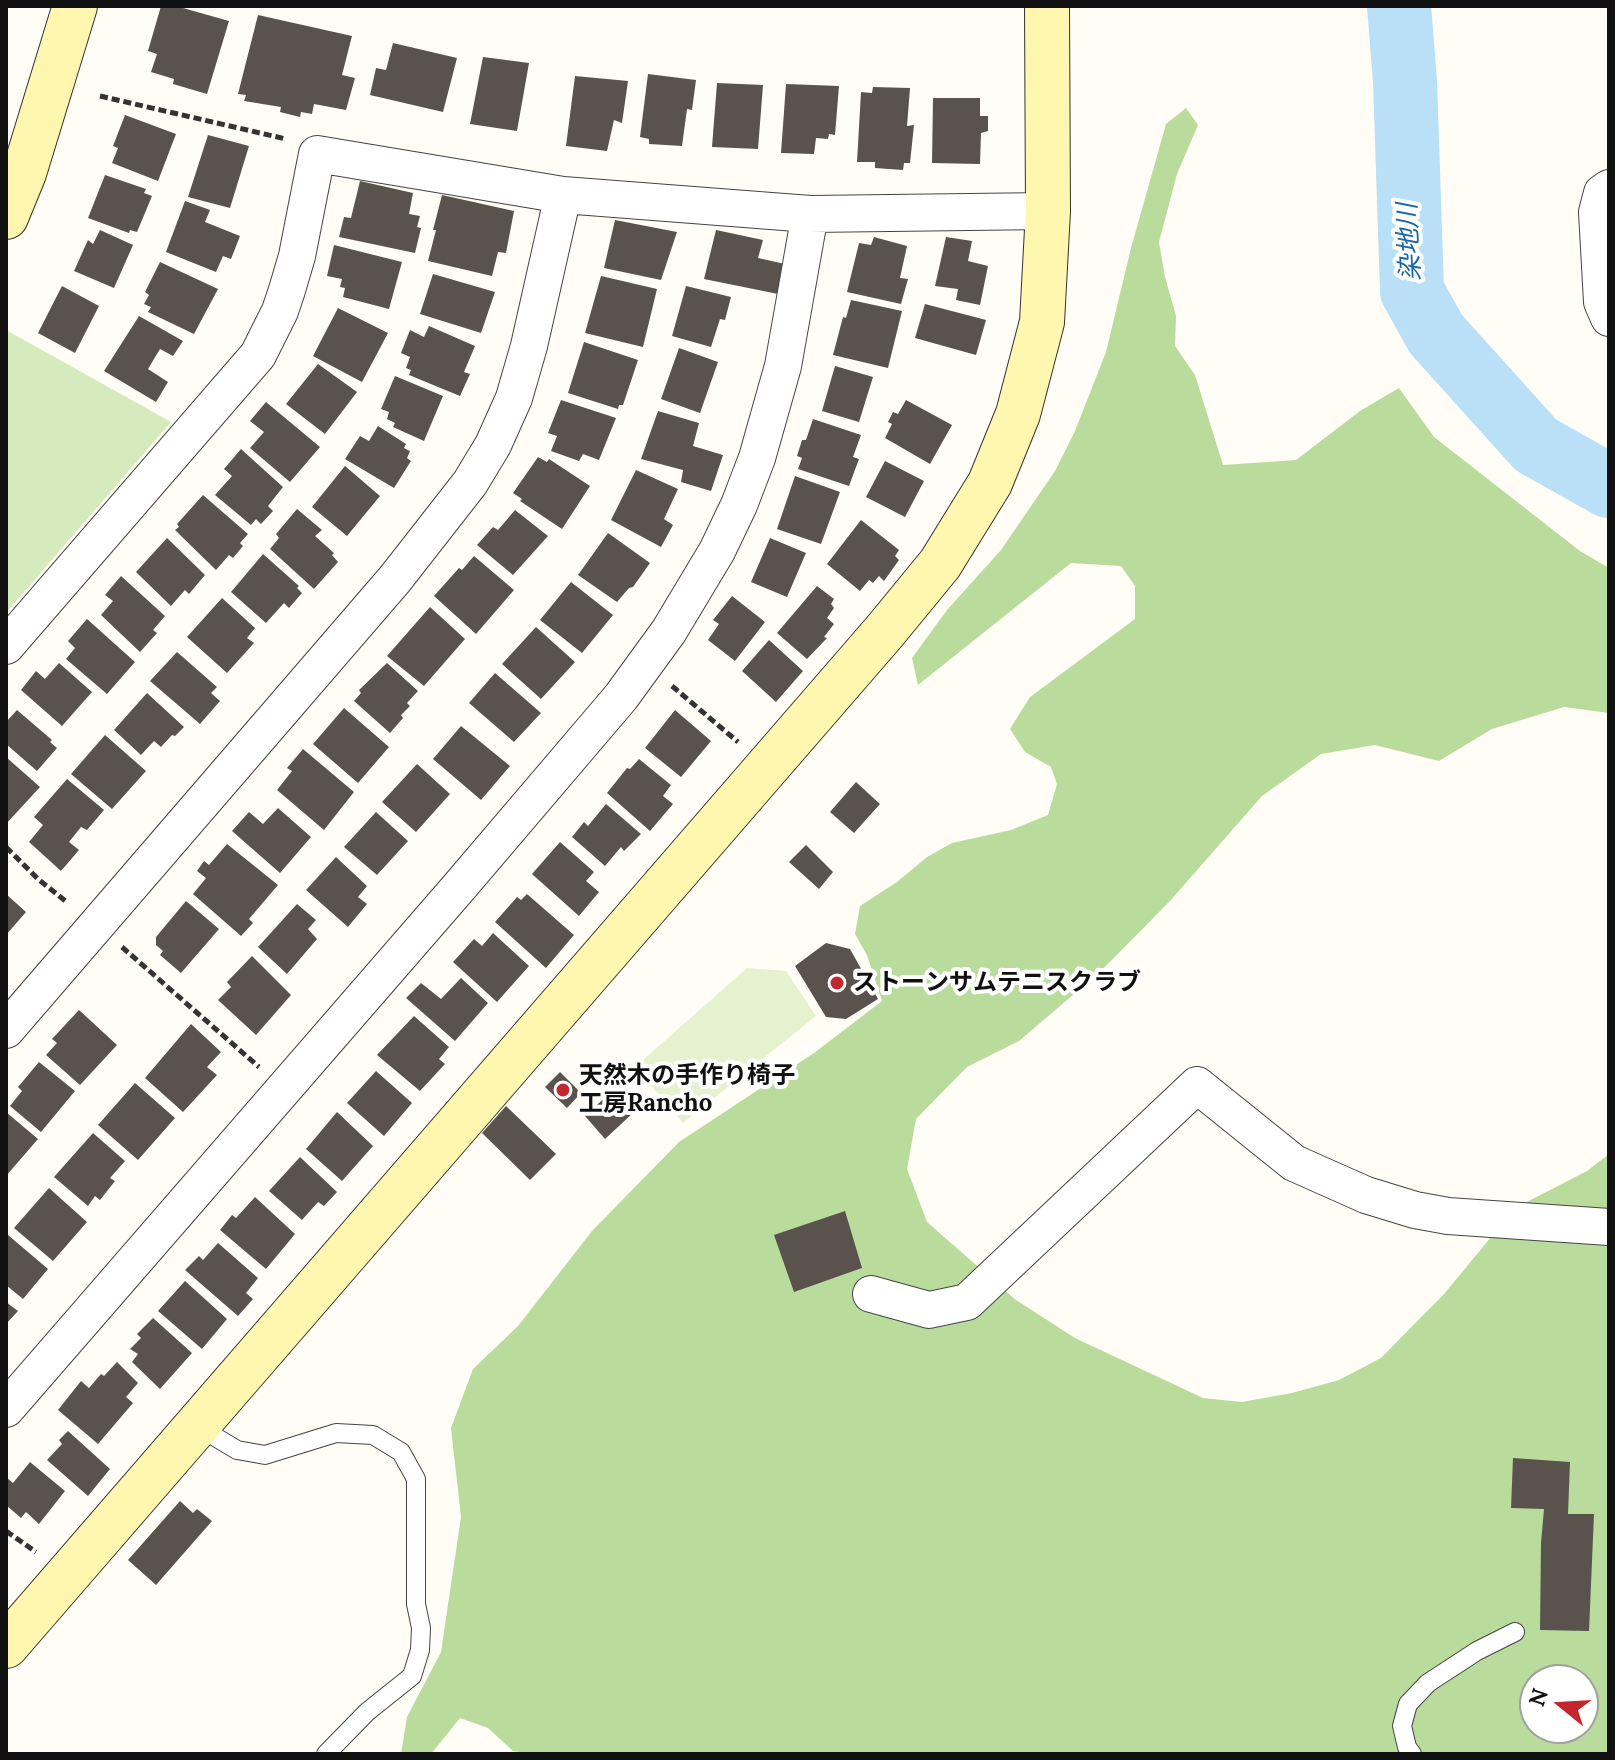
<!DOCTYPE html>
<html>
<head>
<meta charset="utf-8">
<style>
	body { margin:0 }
	#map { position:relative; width:1615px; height:1760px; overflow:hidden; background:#fffdf5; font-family:Lora,serif }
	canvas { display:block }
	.frame { position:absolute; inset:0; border:8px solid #111; pointer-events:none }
	.north { position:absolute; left:1519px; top:1664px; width:80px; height:80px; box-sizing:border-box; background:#fff; border:2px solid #a0a0a0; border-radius:50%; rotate:288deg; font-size:22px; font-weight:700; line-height:32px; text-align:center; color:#111 }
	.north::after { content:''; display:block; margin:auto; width:28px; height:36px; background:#c4262e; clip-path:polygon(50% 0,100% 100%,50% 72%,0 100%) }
</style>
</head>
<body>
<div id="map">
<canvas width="1615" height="1760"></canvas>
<div class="frame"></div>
<div class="north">N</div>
</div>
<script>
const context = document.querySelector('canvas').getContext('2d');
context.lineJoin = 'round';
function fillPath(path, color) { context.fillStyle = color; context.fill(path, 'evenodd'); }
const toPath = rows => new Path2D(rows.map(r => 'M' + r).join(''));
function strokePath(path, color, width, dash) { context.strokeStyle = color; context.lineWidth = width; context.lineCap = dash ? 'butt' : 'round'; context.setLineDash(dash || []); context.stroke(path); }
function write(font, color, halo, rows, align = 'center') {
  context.font = font + ' Lora,"Noto Sans JP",serif'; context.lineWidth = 8; context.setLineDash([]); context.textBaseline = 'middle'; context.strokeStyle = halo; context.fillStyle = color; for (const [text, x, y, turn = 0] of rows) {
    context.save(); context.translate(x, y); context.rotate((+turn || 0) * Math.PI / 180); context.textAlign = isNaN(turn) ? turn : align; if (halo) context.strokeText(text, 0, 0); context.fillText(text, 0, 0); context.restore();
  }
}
fillPath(toPath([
	[6,330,171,422,6,613]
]), '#d5ebbd');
fillPath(toPath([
	[1186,108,1198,125,1177,174,1159,242,1165,277,1176,316,1175,346,1195,375,1223,465,1296,460,1360,411,1399,388,1434,437,1580,551,1609,568,1609,713,1564,707,1492,729,1439,761,1375,745,1321,754,1262,796,1169,902,1101,971,1019,1041,967,1067,916,1119,907,1169,927,1222,1016,1300,1075,1338,1203,1398,1242,1402,1292,1393,1339,1380,1381,1358,1444,1294,1515,1208,1587,1171,1609,1154,1609,1754,531,1754,513,1751,488,1728,460,1718,431,1754,401,1754,407,1717,441,1652,461,1517,451,1428,473,1369,518,1326,592,1231,679,1142,814,1053,882,1001,867,955,855,934,860,906,897,882,927,857,952,843,1011,830,1048,815,1057,784,1051,767,1025,752,1010,729,1030,697,1135,619,1135,586,1121,566,1071,563,918,685,912,658,947,610,1001,550,1055,471,1075,431,1106,352,1131,248,1166,124],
	[1535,1680,1583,1680,1583,1728,1535,1728]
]), '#b9dc9c');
fillPath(toPath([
	[747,968,786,971,816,1016,683,1123,635,1067]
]), '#e6f2cf');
strokePath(toPath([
	[1399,6,1405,81,1412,291,1436,334,1536,445,1609,486]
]), '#b9e0f7', 64);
fillPath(toPath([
	[161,6,176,6,229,21,207,94,173,84,174,79,151,72,157,54,148,51],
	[258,15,352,36,342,75,355,78,346,110,314,104,312,114,301,112,300,117,280,112,281,107,244,101,246,95,238,94],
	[393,43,457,58,443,112,370,95,376,68,386,70],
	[483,57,529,63,517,131,470,124],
	[648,74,696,80,692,110,687,109,682,146,649,144,649,139,640,137],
	[575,76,628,81,622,123,614,120,607,151,566,146],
	[717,83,763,85,758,149,712,147],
	[786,84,839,86,835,135,829,134,828,139,816,138,814,154,781,153],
	[873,87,910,88,907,126,914,125,910,163,904,163,903,170,875,168,875,162,857,162,861,92,872,93],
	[933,98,980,98,980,116,988,116,988,131,981,133,980,164,932,163],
	[125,115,176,134,158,181,112,163,118,148,113,146],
	[208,135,249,146,230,208,188,197],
	[105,175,146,189,144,193,152,196,137,232,130,230,129,233,88,218],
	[360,181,413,193,409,214,420,216,417,227,421,228,415,253,339,237,344,217,351,218],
	[442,195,514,211,506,253,498,252,492,276,428,261,436,230,433,230],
	[185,201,210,210,205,222,240,236,231,259,223,256,216,272,166,252],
	[615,220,677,232,661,280,604,268],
	[100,230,133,245,114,288,74,271,88,240,93,244],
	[716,230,763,240,758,258,785,264,778,294,704,279],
	[874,237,907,246,900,278,908,279,901,304,847,292,859,243,871,245],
	[946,237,972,241,968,261,988,266,980,305,956,300,958,289,935,286],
	[334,245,402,262,389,309,343,297,345,288,340,287,342,279,327,276],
	[160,262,218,289,194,334,148,312,151,307,144,304,149,295,145,292],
	[433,274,495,292,481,333,420,314],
	[601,276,657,289,643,347,585,333],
	[62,286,99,306,75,353,38,333],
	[686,286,731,297,725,320,720,319,711,347,672,336],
	[851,300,902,311,888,368,833,355,843,317,846,318],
	[925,304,986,320,976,355,915,338],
	[338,308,388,333,362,382,313,356],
	[139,316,183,341,173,356,160,349,148,369,168,382,156,402,104,371],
	[429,326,475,346,464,372,470,374,460,396,409,375,411,370,406,368,410,357,401,353,410,330,424,337],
	[584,342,638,360,623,405,619,405,618,409,568,393],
	[679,348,718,362,700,413,661,399],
	[318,364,357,392,325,434,286,404],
	[835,366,873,377,859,422,822,411],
	[395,376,443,396,424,441,393,427,395,423,387,419,389,412,381,409],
	[561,400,616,418,599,460,583,454,579,461,551,451,557,436,548,433],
	[906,400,952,425,930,464,885,438,892,424,888,422,893,412,898,414],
	[266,402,320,447,290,482,250,448,264,432,250,421],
	[658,411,699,423,693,446,723,455,711,491,681,482,683,470,641,459],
	[813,419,861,435,853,457,859,459,849,486,798,469,802,458,797,456,802,440,806,440],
	[378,426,406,444,404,448,410,451,407,458,411,461,394,488,345,459,360,436,369,441],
	[241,449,283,487,268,506,273,511,261,524,256,519,251,525,215,495,232,476,224,469],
	[538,457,547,462,549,459,590,486,562,529,520,501,522,499,513,493],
	[885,461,924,481,905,517,866,497],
	[345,466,380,496,347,536,312,507],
	[636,470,678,489,664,519,673,525,661,547,611,520],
	[795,476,840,492,821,544,777,529],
	[203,495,248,534,240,543,243,546,233,558,229,555,216,570,175,530,179,527,177,524],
	[297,509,322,530,315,536,334,553,332,555,338,562,314,589,270,549,279,538,276,534],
	[515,510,548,536,513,575,477,545,493,527,498,530],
	[861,520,899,550,895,556,899,560,884,581,879,576,873,583,869,580,860,591,827,564],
	[608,533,650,563,633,587,629,588,617,602,578,575],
	[167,538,205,575,189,594,185,590,171,606,136,572],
	[770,538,806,553,787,597,751,582],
	[263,554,299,586,297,588,302,593,289,608,284,603,266,623,231,592],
	[474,556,514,590,476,634,434,596,459,568,462,570],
	[121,576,165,616,153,630,157,633,140,652,101,615,113,601,105,595],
	[571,582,613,615,582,653,540,620],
	[817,586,834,599,831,604,834,608,827,618,834,624,824,637,827,638,807,659,777,633],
	[732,596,765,622,735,661,708,640,719,624,713,620],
	[222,598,255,628,247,638,254,643,227,673,187,637],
	[430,607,465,639,424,686,387,656],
	[87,619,135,662,107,694,66,659,75,648,68,641],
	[536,627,575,662,541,699,502,664],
	[769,640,803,671,776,702,742,671],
	[177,652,217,687,211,693,220,701,200,724,150,681],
	[59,663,92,692,62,726,21,690,36,671,45,679],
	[387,663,418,691,407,703,410,706,401,715,403,718,390,733,354,701,361,693,359,690],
	[495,673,541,713,514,742,469,703],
	[147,693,184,727,175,736,172,735,161,747,154,741,141,755,114,730],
	[344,708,389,747,358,783,313,744],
	[17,710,52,740,50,742,57,748,37,771,6,744,6,722],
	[675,710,711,741,681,777,645,748],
	[461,726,510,766,481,800,433,759],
	[105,735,146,771,112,809,71,774],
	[303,749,354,792,324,830,277,790,292,771,287,768],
	[6,757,40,787,6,824],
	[639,759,671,785,663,796,673,804,650,831,607,793,627,768,630,769],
	[417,764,450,794,416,832,382,802],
	[67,779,104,810,87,830,81,827,69,842,79,850,61,871,29,842,43,825,34,817],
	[856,782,880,804,854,833,830,812],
	[606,804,641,834,624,851,621,847,605,866,572,837,584,822,588,826],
	[278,808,311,837,280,873,232,831,249,812,263,824],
	[376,812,408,841,377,875,344,847],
	[560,842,594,872,586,881,599,892,579,916,532,874],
	[227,844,278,885,249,919,253,923,241,936,193,894,206,878,197,871,204,861,209,865],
	[806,845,833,872,819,889,789,862],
	[336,857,367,886,358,897,367,904,348,927,306,890],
	[6,894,26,912,6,935],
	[527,894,574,935,546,968,495,922,517,897,521,900],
	[186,901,219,929,181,973,160,955,163,951,156,945,156,937],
	[297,904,316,920,308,929,317,939,287,974,258,947],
	[493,933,529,966,497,1002,453,962,474,939,482,946],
	[826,943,850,949,878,999,846,1019,826,1017,795,966],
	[252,956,291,995,256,1035,218,1000,231,987,227,982],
	[461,978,488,1003,455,1041,406,998,421,983,441,999],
	[79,1010,117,1045,80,1085,46,1055,57,1043,52,1039],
	[414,1016,449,1047,439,1059,445,1064,420,1091,377,1055],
	[191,1024,221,1052,207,1067,217,1075,183,1112,145,1078],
	[39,1062,75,1091,41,1132,10,1106,22,1091,18,1087],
	[376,1071,412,1103,384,1136,347,1103],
	[560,1072,581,1093,567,1108,545,1087],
	[135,1083,175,1118,138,1160,98,1125],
	[612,1091,633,1113,605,1139,585,1116],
	[506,1106,556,1154,530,1180,482,1133],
	[6,1112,38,1139,6,1176],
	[337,1112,373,1146,342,1181,306,1149],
	[93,1133,125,1161,110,1178,115,1181,100,1200,95,1196,88,1206,54,1177],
	[300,1157,337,1192,324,1206,318,1202,302,1220,269,1191],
	[49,1188,87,1222,53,1261,14,1228],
	[255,1197,295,1234,266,1269,220,1230,232,1215,236,1218],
	[845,1211,862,1268,794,1292,774,1235],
	[8,1235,48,1269,23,1299,6,1285],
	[218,1243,258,1278,246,1293,253,1299,238,1316,185,1270,199,1256,203,1260],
	[185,1281,227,1319,202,1349,158,1311],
	[6,1302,18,1311,6,1324],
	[153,1318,192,1353,160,1389,132,1362,138,1354,130,1349,141,1338,137,1334],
	[117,1362,138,1383,126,1397,133,1403,98,1444,58,1410,81,1381,89,1388,101,1374,104,1376],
	[68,1431,110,1469,88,1496,47,1460,62,1444,59,1440],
	[1513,1458,1570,1462,1568,1514,1594,1514,1589,1631,1540,1630,1541,1543,1544,1509,1511,1508],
	[30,1462,65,1491,39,1524,26,1512,21,1518,6,1505,6,1477,13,1483],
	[180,1501,193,1513,197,1509,212,1521,156,1585,128,1560]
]), '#5a524d');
const lane = toPath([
	[197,1426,237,1450,265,1455,336,1433,373,1435,401,1452,416,1479,416,1604,421,1628,420,1650,412,1676,367,1712,326,1754],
	[1412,1754,1407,1747,1402,1726,1408,1704,1428,1683,1477,1651,1515,1632]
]);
const street = toPath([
	[1609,188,1602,193,1597,212,1602,302,1609,318],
	[6,646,258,355,280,311,287,290,297,256,317,154,563,195,810,214,1048,211],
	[6,1030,395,579,470,483,493,445,514,398,529,346,563,195],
	[871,1294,929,1310,967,1302,1197,1085,1294,1163,1366,1195,1415,1210,1448,1216,1609,1227],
	[6,1409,460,886,621,697,669,631,717,551,739,505,757,458,783,366,810,214]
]);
const secondary = toPath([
	[6,217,24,173,75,6],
	[6,1646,885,631,940,564,990,483,1018,414,1042,322,1048,211,1047,6]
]);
strokePath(lane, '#444', 20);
strokePath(street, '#444', 38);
strokePath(secondary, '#333', 46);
strokePath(toPath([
	[100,96,286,139],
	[672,686,738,742],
	[6,847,38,879,68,903],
	[122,947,259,1067],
	[6,1531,36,1552]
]), '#333', 5, [8, 4]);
strokePath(lane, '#fff', 18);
strokePath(street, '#fff', 36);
strokePath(secondary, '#fff6b0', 44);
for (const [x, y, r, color] of [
	[837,983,8,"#c4262e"],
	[563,1090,8,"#c4262e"]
]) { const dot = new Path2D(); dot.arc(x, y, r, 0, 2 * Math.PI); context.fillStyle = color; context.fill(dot); strokePath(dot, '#fff', 3); }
write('bold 24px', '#111', '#fff', [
	["ストーンサムテニスクラブ",853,983],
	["天然木の手作り椅子",579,1076],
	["工房Rancho",579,1104]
], 'left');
write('italic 26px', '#1768a6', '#fff', [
	["染地川",1410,242,-93]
]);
</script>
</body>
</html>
